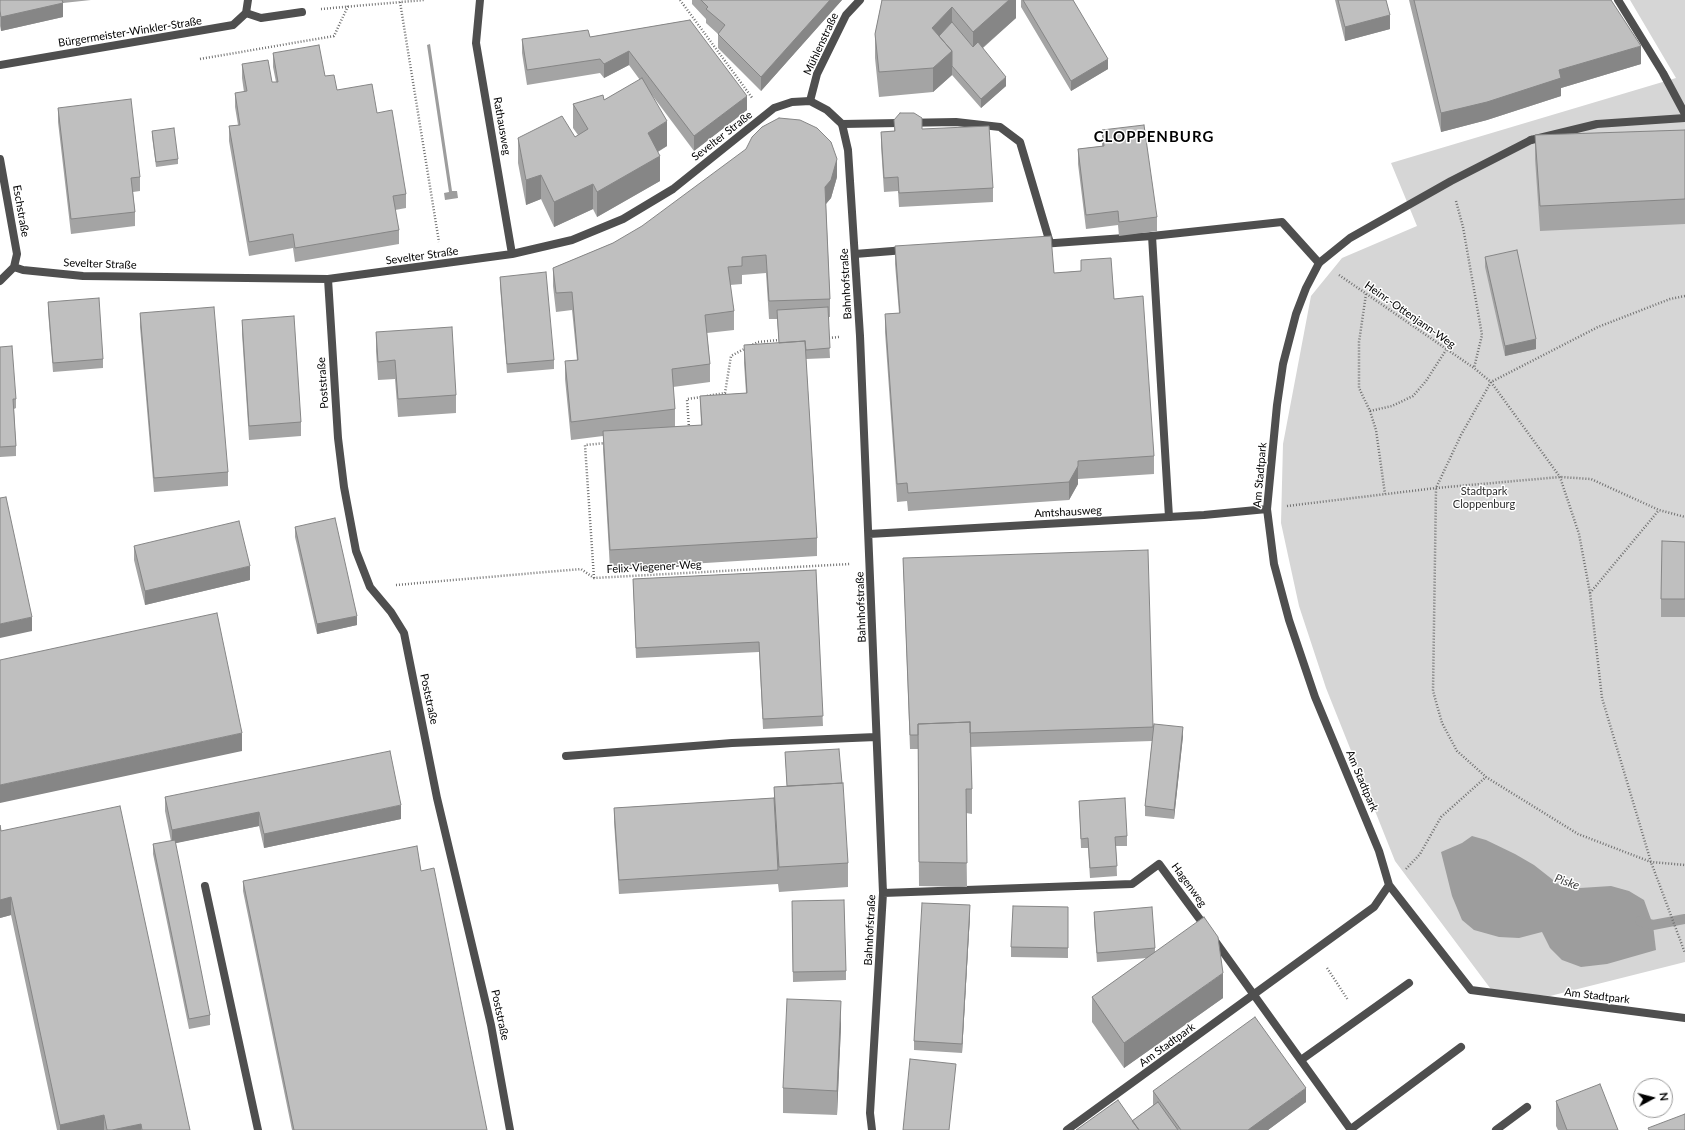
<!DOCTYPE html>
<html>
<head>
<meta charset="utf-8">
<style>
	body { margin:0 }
	#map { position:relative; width:1685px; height:1130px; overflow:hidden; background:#fff; font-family:Lato,sans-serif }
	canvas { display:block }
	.north { position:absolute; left:1633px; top:1078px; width:40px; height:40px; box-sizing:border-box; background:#fff; border:1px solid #999; border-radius:50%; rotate:83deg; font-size:11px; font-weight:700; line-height:16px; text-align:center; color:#000 }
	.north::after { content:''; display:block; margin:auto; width:14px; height:18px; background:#000; clip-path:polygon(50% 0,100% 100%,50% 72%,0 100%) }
</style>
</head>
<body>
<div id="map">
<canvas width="1685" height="1130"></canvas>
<div class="north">N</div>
</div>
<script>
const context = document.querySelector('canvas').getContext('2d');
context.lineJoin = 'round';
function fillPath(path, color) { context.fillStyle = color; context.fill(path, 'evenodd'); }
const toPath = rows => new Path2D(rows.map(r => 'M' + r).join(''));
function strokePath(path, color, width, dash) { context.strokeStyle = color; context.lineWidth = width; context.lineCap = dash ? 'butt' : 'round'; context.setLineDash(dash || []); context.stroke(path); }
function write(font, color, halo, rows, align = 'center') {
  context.font = font + ' Lato,sans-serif'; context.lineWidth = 3; context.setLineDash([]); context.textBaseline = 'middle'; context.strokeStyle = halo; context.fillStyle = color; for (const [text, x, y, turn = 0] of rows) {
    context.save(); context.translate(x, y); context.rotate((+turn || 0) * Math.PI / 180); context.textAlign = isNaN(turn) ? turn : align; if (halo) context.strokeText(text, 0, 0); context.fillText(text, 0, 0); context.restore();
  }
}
fillPath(toPath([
	[1630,0,1685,0,1685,962,1550,996,1493,992,1395,861,1326,688,1299,606,1281,523,1283,444,1311,296,1342,258,1417,226,1391,163,1676,78]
]), '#d6d6d6');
fillPath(toPath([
	[430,44,452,191,457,191,458,198,445,200,444,193,449,192,427,45],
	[1472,836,1486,840,1515,854,1534,865,1562,887,1580,888,1611,886,1629,891,1644,900,1653,925,1656,950,1607,964,1581,967,1562,960,1550,948,1542,932,1519,938,1499,937,1474,930,1462,920,1452,896,1441,852,1462,843]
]), '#9d9d9d');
strokePath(toPath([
	[1640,921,1653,925,1685,919]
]), '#9d9d9d', 10);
strokePath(toPath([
	[680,0,753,99],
	[400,2,439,242],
	[321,9,424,0],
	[200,59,334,36,348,6],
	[1456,201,1463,227,1482,335,1474,368],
	[1339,275,1474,368,1491,382,1560,477,1579,534,1590,593,1602,698,1651,862,1685,953],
	[1366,294,1359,342,1359,388,1370,411,1376,430,1385,494],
	[1685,296,1670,299,1598,327,1491,382,1461,435,1436,488,1433,691,1442,723,1457,751,1486,777,1578,834,1651,862,1685,865],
	[829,338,839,337],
	[750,346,758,342,779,340],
	[707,396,725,393,731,356,746,348],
	[1370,411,1392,406,1413,396,1426,381,1446,350],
	[689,428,687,399,702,397],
	[1287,506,1436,488,1560,477,1591,479,1659,510,1685,517],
	[594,578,585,445,606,443],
	[396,585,581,569,594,578,850,564],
	[1590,593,1659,510],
	[1406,869,1420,854,1441,817,1486,777],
	[1327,968,1348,1000]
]), '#717171', 2.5, [1, 2]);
strokePath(toPath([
	[246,13,261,18,302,12],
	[842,124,956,122,1000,127,1020,142,1050,243],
	[1152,236,1169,517],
	[1319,263,1350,238,1451,181,1531,140],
	[205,886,258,1130],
	[1301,1060,1409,983],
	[1351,1129,1461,1047],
	[1496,1130,1527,1107]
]), '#4f4f4f', 8);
strokePath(toPath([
	[1618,0,1663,73,1685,114],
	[810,101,817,74,846,15,860,0]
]), '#4f4f4f', 8);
strokePath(toPath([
	[480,0,476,43,512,254],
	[0,65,233,25,246,13,248,0],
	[1531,140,1597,124,1685,118],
	[0,159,17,254,14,267,0,281],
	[1041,244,1152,236,1282,222,1319,263,1306,288,1296,314,1283,364,1277,405,1267,509,1274,564,1289,620,1315,697,1379,851,1389,885,1471,990,1685,1018],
	[855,254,905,250],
	[14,267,23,270,83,276,328,279,512,254,572,240,623,219,673,189,774,108,792,102,810,101,827,110,842,124,848,150,860,336,883,893,870,1113,872,1130],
	[328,279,338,438,344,487,356,551,370,587,391,612,404,633,437,798,491,1025,510,1130],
	[869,534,1204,515,1267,509],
	[566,756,732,743,876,737],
	[883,893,1132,884,1159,864,1207,929],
	[1213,938,1351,1130],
	[1067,1130,1374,907,1389,885]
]), '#4f4f4f', 8);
fillPath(toPath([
	[0,0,91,0,63,3,63,17,1,31,0,26],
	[692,0,842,0,761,91,718,48,718,34,706,23,706,19,692,4],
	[882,0,1016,0,1016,18,983,48,1006,86,981,108,952,75,933,92,879,97,875,58,875,34],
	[1021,0,1073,0,1108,69,1071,91,1021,7],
	[1335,0,1386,0,1390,29,1345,41],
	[1409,0,1611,0,1641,64,1561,88,1561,96,1487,120,1441,132],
	[690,20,747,110,694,151,652,95,667,146,658,152,660,181,597,217,593,209,554,227,541,199,526,205,518,163,518,138,575,137,578,135,573,128,573,104,604,100,640,80,629,65,604,78,600,73,527,85,522,53,522,39,590,37],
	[273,53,325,76,337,90,377,113,406,194,406,208,395,210,399,230,399,244,295,262,293,248,249,256,229,141,229,126,238,125,235,107,235,93,244,92,242,78,242,64,272,82,276,82,273,67],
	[58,108,140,177,140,191,133,192,135,212,135,226,71,234,58,122],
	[894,120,922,129,993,188,993,202,899,207,898,191,884,192,881,146,881,132,894,131],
	[1102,130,1157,217,1157,231,1119,236,1118,225,1086,229,1078,164,1078,149,1102,146],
	[1685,130,1685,224,1540,231,1535,159,1535,135],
	[152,131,178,159,178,164,156,167,152,136],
	[837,177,831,198,826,204,830,299,830,317,828,317,830,358,806,359,817,538,817,556,610,569,603,449,603,436,571,440,565,379,565,361,577,360,572,310,556,312,553,286,553,268,613,243],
	[766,273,769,319,777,319,779,343,744,345,744,363,746,393,700,396,701,425,675,427,675,409,673,387,710,382,710,364,707,333,734,330,734,311,730,285,742,284,742,275],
	[895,246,1054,273,1081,271,1081,260,1114,299,1154,456,1154,474,1078,479,1078,484,1069,500,908,511,907,501,897,502,885,332,885,314,899,313,895,264],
	[1485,257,1536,349,1505,356,1485,267],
	[500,277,554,360,554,369,507,373,500,286],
	[48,302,103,359,103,368,53,372,48,311],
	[140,313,228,472,228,486,154,492,140,327],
	[242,320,301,422,301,436,249,440,242,334],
	[376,332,456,395,456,413,398,417,395,379,378,380,376,351],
	[0,347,16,399,16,408,14,409,16,446,16,456,0,457],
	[295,527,357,625,317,634,295,537],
	[1685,542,1685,617,1661,617,1661,599],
	[134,546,250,580,145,605,134,560],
	[903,558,1153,725,1183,736,1174,819,1145,816,1145,806,1152,741,970,747,972,789,972,814,966,813,967,887,919,886,918,749,910,749],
	[816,570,823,726,763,729,759,652,636,658,633,579],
	[785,752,848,863,848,887,779,892,778,884,619,894,614,822,614,808,774,798,774,787,787,786],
	[165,797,401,819,264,848,259,826,175,843,210,1015,210,1025,189,1029,153,854,153,844,171,841,165,811],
	[1079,801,1127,836,1127,846,1116,846,1117,876,1090,878,1088,848,1081,848],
	[0,825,1,831,190,1130,57,1130,11,915,0,918],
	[421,871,487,1130,292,1130,243,891,243,881],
	[1068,907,1068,958,1011,957,1011,947],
	[792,911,846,971,846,980,793,982],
	[1094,912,1155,948,1155,952,1223,998,1124,1068,1092,1022,1092,997,1147,958,1097,962,1094,922],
	[970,915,962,1053,914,1050,914,1041],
	[841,1026,837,1115,783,1113,783,1088],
	[1153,1091,1306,1102,1268,1130,1076,1130,1132,1121,1153,1105],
	[1556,1101,1618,1130,1558,1130,1556,1126]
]), '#a4a4a4');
fillPath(toPath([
	[830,0,842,0,761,91,761,77],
	[1007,0,1016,0,1016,18,973,56,973,32],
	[63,3,63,17,1,31,1,17],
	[952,7,952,32,937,48,932,28],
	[1390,15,1390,29,1345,41,1345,27],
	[1641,46,1641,64,1561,88,1561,96,1487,120,1441,132,1441,113,1559,70],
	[629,51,629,65,604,78,604,64],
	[952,51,952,75,933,92,933,68],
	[1108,59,1108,69,1071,91,1071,81],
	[1006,77,1006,86,981,108,981,99],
	[747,96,747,110,694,151,694,136],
	[667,121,667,146,648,157,648,133],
	[660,156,660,181,597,217,597,192],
	[837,159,837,177,831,198,825,205,825,187],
	[541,175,541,199,526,205,526,180],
	[593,184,593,209,554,227,554,202],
	[1536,339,1536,349,1505,356,1505,346],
	[1078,466,1078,484,1069,500,1069,482],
	[250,566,250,580,145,605,145,591],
	[357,616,357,625,317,634,317,624],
	[32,617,32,631,0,638,0,624],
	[1183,727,1183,736,1174,819,1174,810],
	[242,733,242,751,0,803,0,785],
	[401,805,401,819,264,848,264,834],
	[259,812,259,826,172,844,172,830],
	[11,897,11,915,0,918,0,900],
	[970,905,970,915,962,1053,962,1044],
	[1223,973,1223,998,1124,1068,1124,1043],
	[841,1001,841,1026,837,1115,837,1091],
	[1306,1088,1306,1102,1268,1130,1248,1130],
	[104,1115,104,1130,60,1130,60,1125],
	[141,1124,141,1130,112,1130]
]), '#868686');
const building = toPath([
	[0,0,62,0,63,3,1,17,0,11,0,0],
	[701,0,830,0,761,77,718,34,725,25,706,9,708,7,701,0],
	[882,0,1009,0,973,32,952,7,932,28,952,51,933,68,879,72,875,34,882,0],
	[1023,0,1073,0,1108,59,1071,81,1023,0],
	[1338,0,1386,0,1390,15,1345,27,1338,0],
	[1414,0,1611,0,1641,46,1559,70,1561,78,1487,102,1441,113,1414,0],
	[690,20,747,96,694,136,629,51,604,64,600,59,527,70,522,39,588,30,590,37,690,20],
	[952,22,973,47,978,42,1006,77,981,99,952,66,952,51,939,36,952,22],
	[319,45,325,76,334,75,337,90,372,84,377,113,392,110,406,194,393,196,399,230,295,248,293,234,249,242,229,126,240,125,235,93,247,91,242,64,268,60,272,82,278,82,273,53,319,45],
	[642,78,667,121,648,133,660,156,597,192,593,184,554,202,541,175,526,180,518,138,562,116,575,137,588,129,573,104,603,95,604,100,642,78],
	[131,99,140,177,131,178,135,212,71,219,58,108,131,99],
	[900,113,914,113,922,118,922,129,989,126,993,188,899,193,898,177,884,178,881,132,895,131,894,120,900,113],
	[779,118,800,120,817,128,831,142,837,159,831,180,825,187,830,299,769,301,766,255,742,257,742,266,728,267,734,311,705,315,710,364,672,369,675,409,571,422,565,361,578,360,572,292,556,293,553,268,613,243,642,226,746,149,752,137,762,127,779,118],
	[1144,125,1157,217,1119,222,1118,211,1086,215,1078,149,1104,146,1102,130,1144,125],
	[174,128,178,159,156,162,152,131,174,128],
	[1685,130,1685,199,1540,206,1535,135,1685,130],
	[1051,236,1054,273,1081,271,1081,260,1111,258,1114,299,1143,296,1154,456,1078,461,1078,466,1069,482,908,493,907,483,897,484,885,314,900,313,895,246,1051,236],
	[1517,250,1536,339,1505,346,1485,257,1517,250],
	[546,272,554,360,507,364,500,277,546,272],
	[99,298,103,359,53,363,48,302,99,298],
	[214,307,228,472,154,478,140,313,214,307],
	[828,307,830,348,806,350,805,341,779,343,777,310,828,307],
	[294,316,301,422,249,426,242,320,294,316],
	[452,327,456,395,398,399,395,360,378,362,376,332,452,327],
	[805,341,817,538,610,550,603,431,702,425,700,396,747,393,744,345,805,341],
	[12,346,16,399,13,399,16,446,0,447,0,347,12,346],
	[6,497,32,617,0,624,0,498,6,497],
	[335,518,357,616,317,624,295,527,335,518],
	[239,521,250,566,145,591,134,546,239,521],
	[1662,541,1685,542,1685,599,1661,599,1662,541],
	[1148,550,1153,727,970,733,970,722,918,724,918,735,910,735,903,558,1148,550],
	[816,570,823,716,763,719,759,642,636,648,633,579,816,570],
	[217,613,242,733,0,785,0,660,217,613],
	[970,722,972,789,966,789,967,863,919,862,918,724,970,722],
	[1154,724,1183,727,1174,810,1145,806,1154,724],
	[839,749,842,783,787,786,785,752,839,749],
	[390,751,401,805,264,834,259,812,172,830,165,797,390,751],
	[843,783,848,863,779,867,774,787,843,783],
	[774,798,778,870,619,880,614,808,774,798],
	[1125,798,1127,836,1115,837,1117,866,1090,868,1088,838,1081,839,1079,801,1125,798],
	[120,806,190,1130,142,1130,141,1124,112,1130,107,1130,104,1115,60,1125,11,897,0,900,0,825,1,831,120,806],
	[175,840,210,1015,189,1019,153,844,175,840],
	[417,846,421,871,434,868,487,1130,294,1130,243,881,417,846],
	[844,900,846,971,793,972,792,901,844,900],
	[922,903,970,905,962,1044,914,1041,922,903],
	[1013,906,1068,907,1068,948,1011,947,1013,906],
	[1152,907,1155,948,1097,953,1094,912,1152,907],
	[1204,917,1218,937,1223,973,1124,1043,1092,997,1204,917],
	[787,999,841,1001,837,1091,783,1088,787,999],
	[1255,1017,1306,1088,1248,1130,1181,1130,1153,1091,1255,1017],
	[910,1059,956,1064,949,1130,903,1130,910,1059],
	[1600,1084,1618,1130,1567,1130,1556,1101,1600,1084],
	[1118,1100,1139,1130,1076,1130,1118,1100],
	[1158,1102,1178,1130,1139,1130,1132,1121,1158,1102],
	[1685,1114,1685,1130,1649,1130,1648,1128,1685,1114]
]);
fillPath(building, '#bfbfbf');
strokePath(building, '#868686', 1);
write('11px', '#000', '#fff', [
	["Bürgermeister-Winkler-Straße",130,32,-9],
	["Mühlenstraße",821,44,-65],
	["Rathausweg",502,126,80],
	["Sevelter Straße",722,136,-38],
	["Eschstraße",21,211,80],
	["Sevelter Straße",422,256,-8],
	["Sevelter Straße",100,264,2],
	["Bahnhofstraße",846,284,-93],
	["Heinr.-Ottenjann-Weg",1410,315,35],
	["Poststraße",323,383,-94],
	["Am Stadtpark",1260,475,-85],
	["Amtshausweg",1068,512,-3],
	["Felix-Viegener-Weg",654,567,-3],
	["Bahnhofstraße",861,607,-92],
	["Poststraße",429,699,78],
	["Am Stadtpark",1362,781,67],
	["Hagenweg",1189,885,54],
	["Bahnhofstraße",870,930,-87],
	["Am Stadtpark",1597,996,7],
	["Poststraße",500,1015,78],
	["Am Stadtpark",1167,1045,-36]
]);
write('11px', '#2d2d2d', '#fff', [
	["Stadtpark",1484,491],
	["Cloppenburg",1484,504]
]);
write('italic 12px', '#3e3e3e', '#fff', [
	["Piske",1567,882,19]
]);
context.letterSpacing = '1px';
write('bold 15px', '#000', '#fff', [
	["CLOPPENBURG",1154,137]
]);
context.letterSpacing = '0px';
</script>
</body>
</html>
